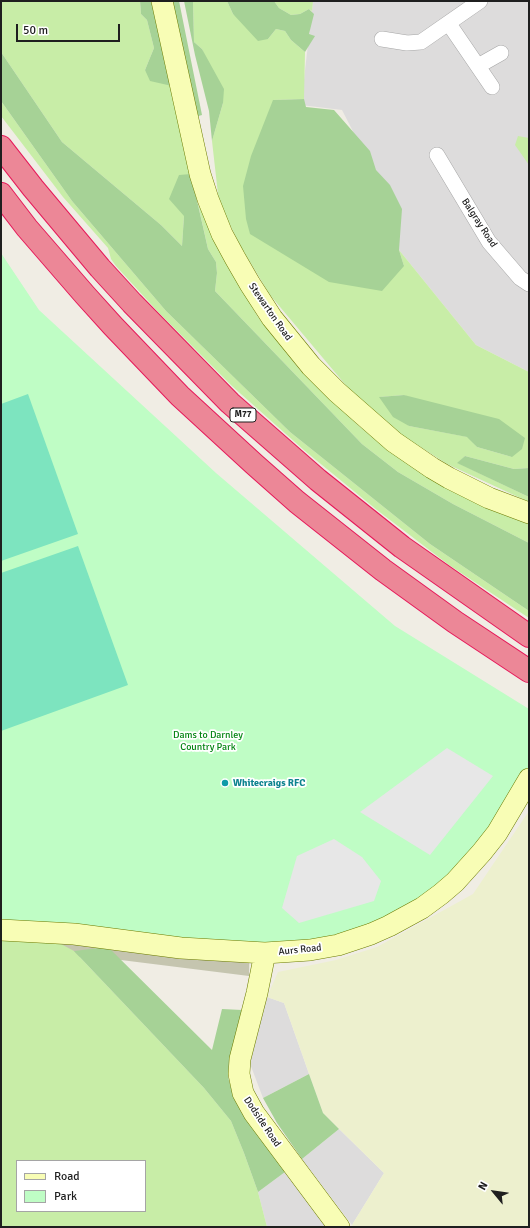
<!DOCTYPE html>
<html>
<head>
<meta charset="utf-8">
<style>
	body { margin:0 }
	#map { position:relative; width:530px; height:1228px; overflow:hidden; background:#f0ede4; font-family:Signika,sans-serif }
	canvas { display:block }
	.frame { position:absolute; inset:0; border:2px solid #1f1f1f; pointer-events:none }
	.legend { position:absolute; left:16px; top:1160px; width:130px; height:52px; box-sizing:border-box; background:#fff; border:1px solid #a5a5a5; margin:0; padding:5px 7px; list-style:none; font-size:12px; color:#1f1f1f }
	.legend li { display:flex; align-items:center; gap:8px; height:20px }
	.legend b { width:20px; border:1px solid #a5a5a5 }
	.north { position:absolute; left:474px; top:1172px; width:40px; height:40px; -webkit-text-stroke:3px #fff; paint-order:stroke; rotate:299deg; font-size:11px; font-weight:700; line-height:16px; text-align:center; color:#1f1f1f }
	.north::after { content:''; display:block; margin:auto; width:14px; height:18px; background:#1f1f1f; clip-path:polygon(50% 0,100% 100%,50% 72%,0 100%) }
	.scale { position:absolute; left:16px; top:24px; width:104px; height:18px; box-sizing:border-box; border:2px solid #1f1f1f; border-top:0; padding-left:5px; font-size:12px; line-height:14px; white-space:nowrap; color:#1f1f1f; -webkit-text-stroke:3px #fff; paint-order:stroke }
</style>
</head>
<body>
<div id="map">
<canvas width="530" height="1228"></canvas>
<div class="frame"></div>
<ul class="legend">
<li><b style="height:5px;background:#f8fdb5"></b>Road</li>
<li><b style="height:11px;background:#bffdc5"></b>Park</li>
</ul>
<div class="north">N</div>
<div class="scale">50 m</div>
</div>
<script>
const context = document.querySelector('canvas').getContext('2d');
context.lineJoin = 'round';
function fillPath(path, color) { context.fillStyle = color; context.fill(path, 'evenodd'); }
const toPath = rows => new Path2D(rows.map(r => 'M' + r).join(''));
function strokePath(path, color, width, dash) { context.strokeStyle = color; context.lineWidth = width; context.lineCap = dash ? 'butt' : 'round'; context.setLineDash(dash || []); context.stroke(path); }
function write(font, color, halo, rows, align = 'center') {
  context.font = font + ' Signika,sans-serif'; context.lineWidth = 3.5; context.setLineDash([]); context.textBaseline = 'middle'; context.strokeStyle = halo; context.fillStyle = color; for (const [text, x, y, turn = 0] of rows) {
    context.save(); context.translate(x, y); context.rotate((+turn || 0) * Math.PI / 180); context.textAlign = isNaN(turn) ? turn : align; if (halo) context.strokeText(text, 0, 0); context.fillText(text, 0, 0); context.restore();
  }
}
fillPath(toPath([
	[313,1,529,1,529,372,476,345,399,250,397,217,342,110,301,105],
	[267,997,284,1003,309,1074,263,1098,249,1061,251,1050],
	[339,1129,384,1173,352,1225,302,1159],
	[285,1172,327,1227,267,1227,258,1192]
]), '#dddcdc');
fillPath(toPath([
	[1,923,250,931,249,976,113,959,1,952]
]), '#c5c5af');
fillPath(toPath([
	[529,811,529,1227,354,1227,352,1225,384,1173,323,1113,284,1003,267,997,278,972,336,960,377,947,473,894]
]), '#edf0ce');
fillPath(toPath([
	[1,1,140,1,141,14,147,20,154,48,145,70,172,86,191,174,184,216,182,246,161,225,62,142,1,52],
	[193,1,227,1,233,14,268,39,276,29,285,31,291,40,305,52,304,99,273,100,404,266,399,250,476,345,529,372,529,468,514,469,465,456,458,463,529,497,529,502,447,464,402,435,349,389,270,295,241,247,219,203,212,141,223,103,202,49,194,42],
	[404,395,512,457,477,447,468,437,409,426,380,397],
	[274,1,313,1,312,11,309,9,300,14,291,15,279,8],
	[1,101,72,201,166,311,290,432,430,544,529,611,529,618,449,565,377,510,305,451,232,386,159,313,116,266,111,259,108,248,63,197,1,116],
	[518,136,529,138,529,165,515,145],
	[198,204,230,269,258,317,300,370,359,426,402,460,529,522,529,543,453,504,398,472,362,444,215,291,217,273,216,262,208,249],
	[1,939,61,944,74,951,204,1088,231,1121,244,1153,258,1192,267,1227,1,1227],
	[17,1161,145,1161,145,1211,17,1211]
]), '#c8eda7');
fillPath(toPath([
	[140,1,154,1,172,86,150,81,145,70,154,48,147,20,141,14],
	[171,1,179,1,202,115,195,117],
	[184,1,193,1,194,42,202,49,224,89,223,103,212,141,209,111,195,55],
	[227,1,274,1,279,8,291,15,300,14,309,9,314,14,309,34,315,36,305,52,291,40,285,31,276,29,268,39,258,41,233,14],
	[1,52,62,142,161,225,182,246,184,216,169,199,179,175,191,174,208,249,216,262,217,273,215,291,362,444,398,472,453,504,529,543,529,611,430,544,290,432,166,311,72,201,1,101],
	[304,99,306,107,334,110,370,151,376,170,390,185,402,209,399,250,404,266,382,291,329,282,250,234,246,219,243,186,251,156,273,100],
	[404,395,499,419,525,438,522,449,512,457,477,447,467,437,409,426,393,417,379,397],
	[465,456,514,469,529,468,529,497,457,463],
	[108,947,212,1050,222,1009,242,1010,229,1061,228,1077,232,1091,285,1172,258,1192,244,1153,231,1121,204,1088,74,951],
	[309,1074,323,1113,339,1129,302,1159,277,1123,263,1098]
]), '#a6d296');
fillPath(toPath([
	[1,253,39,310,216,473,395,626,529,709,529,779,422,908,300,951,1,934]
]), '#bffdc5');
fillPath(toPath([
	[28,394,78,534,1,561,1,404],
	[78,546,128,685,1,731,1,573]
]), '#7de4bf');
fillPath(toPath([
	[447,748,493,776,430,855,360,812],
	[334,839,362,857,381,881,374,901,299,923,282,908,297,856]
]), '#e7e7e7');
const street = toPath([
	[449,24,492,87],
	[382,39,407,43,421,42,480,1],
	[478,66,501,53],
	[437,155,489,242,520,278,529,284]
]);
const secondary = toPath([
	[162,1,200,174,208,199,222,234,235,258,250,284,272,318,311,366,337,392,394,442,432,468,449,478,489,498,529,513],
	[1,930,74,934,181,948,265,953,310,950,338,945,371,934,389,926,422,908,441,894,455,882,482,852,497,833,529,779],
	[265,953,257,993,240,1059,239,1074,243,1093,254,1113,339,1227]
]);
const highway = toPath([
	[1,147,33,188,100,268,132,303,230,403,318,480,402,547,529,636],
	[1,194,27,228,85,295,113,326,180,396,254,464,297,502,383,570,455,622,529,671]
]);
strokePath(street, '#a6a6a6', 16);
strokePath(secondary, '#6b7b00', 22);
strokePath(highway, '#e6195a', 24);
strokePath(street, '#fff', 15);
strokePath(secondary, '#f8fdb5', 21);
strokePath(highway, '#ec8797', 22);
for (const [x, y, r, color] of [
	[225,783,4,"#0f9aa8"]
]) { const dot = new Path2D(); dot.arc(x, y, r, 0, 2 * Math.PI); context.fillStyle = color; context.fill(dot); strokePath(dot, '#fff', 1.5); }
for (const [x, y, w] of [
	[243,415,26]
]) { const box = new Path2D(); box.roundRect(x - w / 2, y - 7, w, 14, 3); context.fillStyle = '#fff'; context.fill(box); strokePath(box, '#1f1f1f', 1); }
write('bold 9px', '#1f1f1f', null, [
	["M77",243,415]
]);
write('10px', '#1f1f1f', '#fff', [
	["Balgray Road",479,223,57],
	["Stewarton Road",270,312,55],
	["Aurs Road",300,950,-6],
	["Dodside Road",262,1122,56]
]);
write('10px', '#048513', '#fff', [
	["Dams to Darnley",208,735],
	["Country Park",208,747]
]);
write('bold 10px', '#0d838f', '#fff', [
	["Whitecraigs RFC",233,783]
], 'left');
</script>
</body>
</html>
